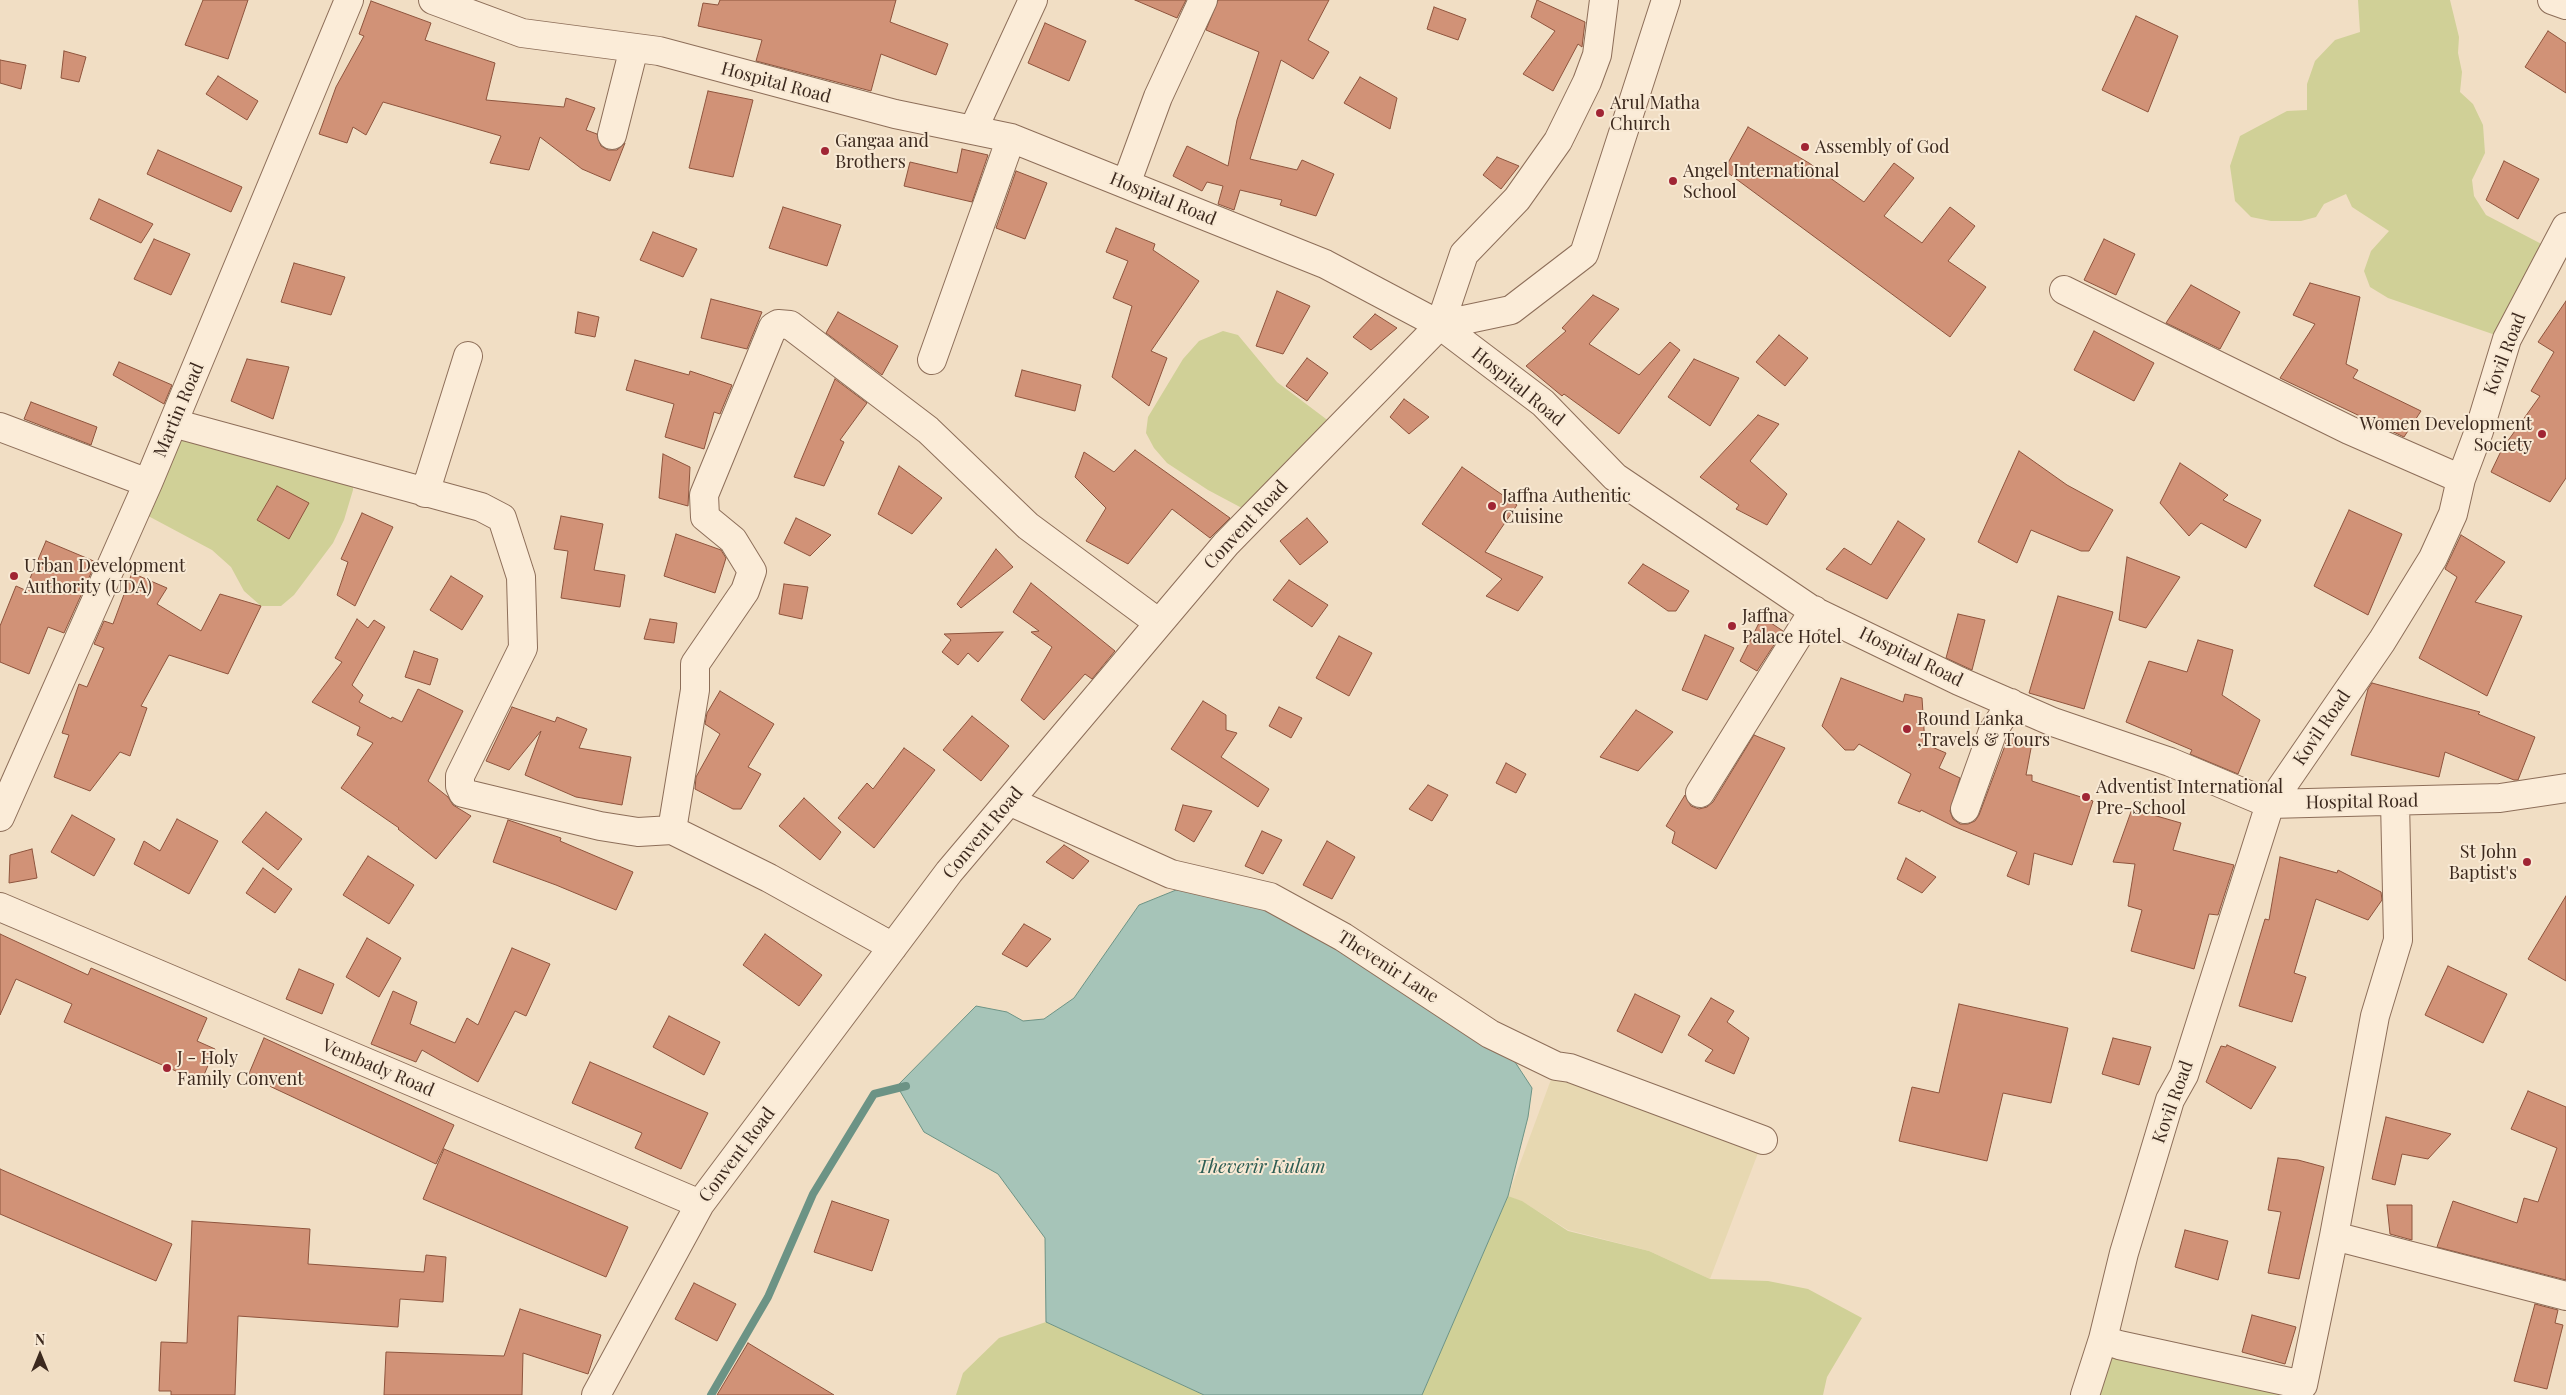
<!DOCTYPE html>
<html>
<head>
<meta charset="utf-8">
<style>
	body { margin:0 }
	#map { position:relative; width:2566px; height:1395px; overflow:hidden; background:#f1dec4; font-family:"Playfair Display",serif }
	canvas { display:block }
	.north { position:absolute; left:15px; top:1330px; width:50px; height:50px; -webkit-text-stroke:4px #f8e9d4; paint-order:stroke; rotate:0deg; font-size:14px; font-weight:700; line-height:20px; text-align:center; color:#3c291e }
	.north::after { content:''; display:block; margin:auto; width:18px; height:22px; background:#3c291e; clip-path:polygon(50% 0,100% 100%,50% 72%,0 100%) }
</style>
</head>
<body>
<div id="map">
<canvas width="2566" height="1395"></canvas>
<div class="north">N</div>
</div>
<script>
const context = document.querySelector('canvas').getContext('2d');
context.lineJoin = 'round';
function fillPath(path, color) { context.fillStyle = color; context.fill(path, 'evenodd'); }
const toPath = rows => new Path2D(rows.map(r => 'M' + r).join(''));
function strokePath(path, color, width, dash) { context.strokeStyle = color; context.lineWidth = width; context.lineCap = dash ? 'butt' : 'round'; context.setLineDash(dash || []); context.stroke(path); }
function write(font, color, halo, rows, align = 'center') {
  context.font = font + ' "Playfair Display",serif'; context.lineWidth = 4; context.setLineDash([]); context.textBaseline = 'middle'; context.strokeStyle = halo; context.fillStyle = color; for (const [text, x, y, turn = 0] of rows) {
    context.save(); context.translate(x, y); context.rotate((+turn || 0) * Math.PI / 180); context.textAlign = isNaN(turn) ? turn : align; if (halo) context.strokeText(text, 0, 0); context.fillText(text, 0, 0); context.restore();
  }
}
fillPath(toPath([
	[1556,1066,1763,1140,1710,1279,1649,1251,1568,1230,1523,1202,1508,1196]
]), '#e7d8b1');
fillPath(toPath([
	[2358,0,2450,0,2459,37,2458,53,2462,72,2460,92,2473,104,2483,125,2485,153,2472,180,2474,196,2486,215,2553,250,2507,339,2388,298,2370,287,2364,271,2371,251,2389,231,2352,207,2346,194,2324,204,2316,217,2301,221,2271,221,2251,217,2235,201,2230,166,2240,136,2287,111,2307,110,2307,84,2315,61,2335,40,2360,32],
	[1223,331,1238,335,1277,382,1338,428,1255,515,1208,490,1167,463,1154,448,1146,433,1148,417,1183,359,1199,341],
	[173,423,353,474,353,490,344,520,333,543,294,595,281,606,261,606,244,591,231,567,212,550,137,510],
	[1508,1196,1522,1201,1568,1231,1649,1251,1710,1279,1768,1281,1808,1289,1862,1318,1827,1377,1823,1395,1422,1395],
	[1046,1322,1204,1395,956,1395,963,1373,999,1338],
	[2103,1339,2302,1395,2085,1395]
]), '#d0d097');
const water = toPath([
	[1186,886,1296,918,1515,1062,1532,1088,1528,1117,1508,1196,1422,1395,1204,1395,1046,1322,1045,1238,998,1174,924,1132,897,1086,976,1006,1007,1012,1023,1021,1044,1019,1074,998,1139,905,1186,886]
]);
fillPath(water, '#a6c4b8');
strokePath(water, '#6c9385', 1);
strokePath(toPath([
	[711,1395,768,1297,813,1194,874,1094,906,1086]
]), '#6c9385', 8);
const building = toPath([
	[203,0,248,0,228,59,185,45,203,0],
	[720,0,896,0,890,22,948,44,936,75,881,54,871,91,756,61,762,40,698,26,703,3,718,5,720,0],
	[1135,0,1186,0,1177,18,1135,0],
	[1218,0,1329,0,1308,40,1329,52,1313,79,1281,60,1250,159,1297,170,1302,160,1334,174,1316,216,1280,205,1282,200,1240,190,1234,210,1218,204,1223,186,1207,182,1202,191,1173,176,1187,146,1228,166,1237,120,1259,52,1206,30,1218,0],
	[1537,0,1585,22,1582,47,1578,44,1553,91,1523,74,1555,31,1531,17,1537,0],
	[371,1,431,23,425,40,495,63,486,100,564,107,566,98,595,108,586,130,597,134,601,146,608,150,617,150,625,143,610,181,582,169,540,137,529,170,490,163,501,136,383,102,366,135,353,127,347,143,319,134,336,87,364,36,359,34,371,1],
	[1434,7,1466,19,1458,40,1427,29,1434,7],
	[2136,16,2178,36,2148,112,2102,90,2136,16],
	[1045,23,1086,41,1069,81,1028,63,1045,23],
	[2548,31,2566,43,2566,93,2525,67,2548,31],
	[64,51,86,57,79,82,61,78,64,51],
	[0,60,26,65,21,89,0,83,0,60],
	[218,76,258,101,247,120,206,94,218,76],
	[1360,77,1397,98,1390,129,1344,103,1360,77],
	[708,91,753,100,733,177,689,168,708,91],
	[1748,127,1809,163,1864,202,1894,163,1914,178,1884,216,1922,243,1950,207,1975,226,1948,261,1986,287,1950,337,1724,170,1748,127],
	[962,149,988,155,972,202,904,186,910,162,957,173,962,149],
	[158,150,242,187,231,212,147,174,158,150],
	[1497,157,1519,166,1501,189,1483,175,1497,157],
	[2504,161,2539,179,2518,219,2486,200,2504,161],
	[1016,171,1047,183,1025,239,996,228,1016,171],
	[99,199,153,224,141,243,90,219,99,199],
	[783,207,841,225,827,266,769,248,783,207],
	[1116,228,1155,244,1153,250,1199,281,1151,351,1167,358,1149,406,1112,377,1132,306,1113,298,1128,261,1106,252,1116,228],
	[653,232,697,249,683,277,640,260,653,232],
	[154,239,190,254,171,295,134,279,154,239],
	[2104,239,2135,254,2116,295,2084,280,2104,239],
	[294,263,345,277,331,315,281,302,294,263],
	[2310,283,2360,297,2346,364,2358,370,2353,378,2421,411,2404,437,2280,378,2315,324,2293,315,2310,283],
	[2191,285,2240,312,2220,349,2166,323,2191,285],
	[1277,291,1310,306,1283,354,1256,346,1277,291],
	[1593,295,1619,309,1589,344,1639,375,1670,342,1680,350,1619,434,1564,394,1562,396,1526,366,1566,331,1562,328,1593,295],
	[711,299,762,312,747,349,701,338,711,299],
	[2566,301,2566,478,2550,502,2491,472,2502,449,2540,396,2531,391,2554,352,2538,342,2566,301],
	[578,312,599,317,595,337,575,333,578,312],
	[838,312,898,346,882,375,826,333,838,312],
	[1375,314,1397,328,1371,350,1353,337,1375,314],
	[2094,331,2154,363,2134,401,2074,370,2094,331],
	[1779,335,1808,358,1785,386,1756,362,1779,335],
	[1307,358,1328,373,1307,401,1286,386,1307,358],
	[247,359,289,367,273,419,231,401,247,359],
	[1694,359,1739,378,1710,426,1668,397,1694,359],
	[635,360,689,375,690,371,732,385,720,414,714,412,704,449,665,437,674,404,626,390,635,360],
	[119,362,172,385,164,404,113,375,119,362],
	[1022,370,1081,385,1075,411,1015,396,1022,370],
	[835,379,867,403,840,440,844,442,824,486,794,477,835,379],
	[1404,399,1429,417,1409,434,1390,417,1404,399],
	[31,402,97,427,91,445,24,419,31,402],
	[1758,415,1779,424,1750,461,1787,494,1767,525,1736,509,1739,505,1700,477,1758,415],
	[1135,450,1230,518,1210,538,1172,509,1128,564,1086,541,1106,508,1075,477,1084,452,1114,472,1135,450],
	[2019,451,2067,485,2113,510,2089,551,2081,551,2031,530,2017,563,1978,542,2019,451],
	[663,454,690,467,688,506,659,498,663,454],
	[2180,463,2228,495,2223,500,2261,520,2246,548,2201,523,2189,536,2160,503,2180,463],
	[899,466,942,498,912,534,878,514,899,466],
	[1462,467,1517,505,1485,552,1543,577,1518,611,1486,596,1502,579,1422,524,1462,467],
	[277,486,309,503,289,539,257,520,277,486],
	[2349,510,2402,534,2368,615,2314,586,2349,510],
	[362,513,393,527,355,606,337,595,348,562,341,559,362,513],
	[561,516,603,524,594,570,625,575,620,607,561,598,568,551,554,549,561,516],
	[796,518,831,535,810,556,784,543,796,518],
	[1307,518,1328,542,1300,565,1280,541,1307,518],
	[1898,521,1925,539,1887,599,1826,569,1844,548,1871,565,1898,521],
	[676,534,721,550,726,558,715,593,664,576,676,534],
	[2461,535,2505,562,2475,602,2522,616,2487,696,2419,658,2457,577,2445,569,2461,535],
	[46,541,96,562,64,633,48,627,29,674,0,662,0,626,16,586,25,590,46,541],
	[996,549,1013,567,961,608,957,604,996,549],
	[2127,557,2180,577,2146,628,2119,620,2127,557],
	[1643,564,1689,591,1676,611,1668,611,1628,583,1643,564],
	[132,573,167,588,157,604,201,631,220,594,261,606,228,674,169,655,141,706,147,708,130,756,120,752,90,791,54,777,69,735,62,733,79,684,87,687,104,648,94,644,104,621,113,624,132,573],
	[451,576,483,596,462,630,430,610,451,576],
	[1289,580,1328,605,1312,627,1273,600,1289,580],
	[1031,583,1115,651,1092,679,1085,674,1044,720,1021,700,1052,647,1031,632,1039,631,1013,612,1031,583],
	[784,584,808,587,802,619,779,614,784,584],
	[2058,596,2113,612,2084,709,2029,693,2058,596],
	[1958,614,1985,620,1972,670,1946,658,1958,614],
	[1762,617,1783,631,1757,671,1740,661,1762,617],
	[357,619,368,628,374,620,385,627,352,685,363,695,359,702,391,719,392,717,402,722,418,689,463,711,428,781,448,797,453,805,471,816,436,859,398,829,399,828,341,788,373,743,357,735,360,727,312,702,342,662,335,658,357,619],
	[650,619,677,623,674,643,644,639,650,619],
	[1003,632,978,662,968,653,958,665,942,652,951,640,944,634,1003,632],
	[1705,635,1734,648,1707,700,1682,690,1705,635],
	[1339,636,1372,653,1349,696,1316,678,1339,636],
	[2198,640,2233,650,2222,695,2260,720,2238,774,2190,754,2192,750,2126,722,2149,661,2187,672,2198,640],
	[414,651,438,659,430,685,405,677,414,651],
	[1841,678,1903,702,1905,694,1922,698,1925,744,1946,753,1939,768,1960,778,1950,811,1953,819,1960,824,1968,824,1975,821,1979,815,2009,735,2032,743,2026,775,2032,775,2032,781,2093,801,2072,865,2034,853,2029,885,2007,876,2017,852,1953,826,1921,810,1920,812,1898,803,1911,774,1859,744,1854,750,1845,750,1822,726,1841,678],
	[2372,683,2480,712,2478,714,2535,737,2518,780,2514,780,2445,752,2439,777,2351,755,2368,689,2372,683],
	[720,691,774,724,748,767,761,774,741,809,733,809,695,789,696,777,720,734,705,724,707,713,720,691],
	[1203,701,1226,715,1226,730,1237,733,1221,757,1269,789,1258,807,1171,749,1203,701],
	[512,707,555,722,557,717,587,729,579,748,631,757,622,805,576,797,525,775,541,731,509,770,486,761,512,707],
	[1279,707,1302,718,1291,738,1269,726,1279,707],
	[1636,710,1673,732,1638,771,1600,757,1636,710],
	[972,716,1009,746,981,781,943,750,972,716],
	[1754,735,1785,748,1716,869,1672,843,1675,832,1666,826,1685,795,1691,806,1699,809,1707,807,1713,802,1754,735],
	[904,748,935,770,874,848,838,818,867,783,873,789,904,748],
	[1506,763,1526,774,1516,793,1496,783,1506,763],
	[1428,785,1448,795,1432,821,1409,809,1428,785],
	[804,798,841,832,820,860,779,826,804,798],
	[1183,805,1212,811,1194,842,1175,830,1183,805],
	[2132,809,2181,823,2173,850,2234,865,2218,915,2209,914,2194,969,2131,951,2142,910,2128,906,2135,864,2113,862,2132,809],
	[266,812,302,839,278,870,242,842,266,812],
	[72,815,115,839,94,876,51,852,72,815],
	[177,819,218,841,189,894,134,864,144,841,160,851,177,819],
	[508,820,561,838,560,841,633,872,616,910,556,885,493,862,508,820],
	[1262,831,1282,840,1263,874,1245,866,1262,831],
	[1327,841,1355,857,1332,899,1303,885,1327,841],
	[1064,845,1089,861,1073,879,1046,862,1064,845],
	[32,849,37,878,9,883,10,855,32,849],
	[368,856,414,885,389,924,343,895,368,856],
	[2280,857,2337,873,2338,870,2381,892,2382,900,2368,920,2316,899,2294,973,2306,977,2292,1022,2239,1006,2265,919,2269,920,2280,857],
	[1906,858,1936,877,1922,893,1897,879,1906,858],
	[263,868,292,889,275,913,246,893,263,868],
	[2566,896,2566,981,2528,959,2566,896],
	[1024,924,1051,939,1027,967,1002,954,1024,924],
	[0,934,88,975,91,968,207,1018,197,1041,215,1049,201,1082,64,1022,72,1004,16,979,0,1015,0,934],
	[765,934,822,975,799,1006,743,965,765,934],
	[367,938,401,958,379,997,346,977,367,938],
	[512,948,550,964,526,1016,515,1011,478,1082,422,1050,416,1062,371,1044,393,991,417,1002,410,1024,455,1043,467,1018,478,1025,512,948],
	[2448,966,2507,994,2483,1043,2425,1015,2448,966],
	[299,969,334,984,322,1014,286,999,299,969],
	[1635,994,1680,1016,1662,1053,1617,1031,1635,994],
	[1711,998,1734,1011,1727,1022,1749,1038,1734,1074,1705,1061,1713,1050,1688,1035,1711,998],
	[1959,1004,2068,1028,2051,1103,2003,1093,1987,1161,1899,1141,1912,1087,1939,1093,1959,1004],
	[669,1016,720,1042,704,1075,653,1047,669,1016],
	[264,1038,454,1125,436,1164,248,1076,264,1038],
	[2113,1038,2151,1047,2139,1085,2102,1074,2113,1038],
	[2227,1045,2276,1067,2251,1109,2206,1082,2221,1046,2226,1047,2227,1045],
	[590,1062,708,1113,681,1169,635,1148,642,1133,572,1103,590,1062],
	[2528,1091,2566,1107,2566,1280,2437,1247,2453,1201,2517,1223,2524,1198,2538,1202,2557,1148,2511,1129,2528,1091],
	[2386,1117,2451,1134,2428,1159,2402,1154,2395,1185,2372,1179,2386,1117],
	[444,1149,628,1227,606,1277,423,1199,444,1149],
	[2278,1158,2298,1160,2324,1167,2299,1279,2268,1273,2281,1212,2268,1210,2278,1158],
	[0,1169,172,1244,156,1281,0,1214,0,1169],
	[832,1201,889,1220,872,1271,814,1252,832,1201],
	[2387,1205,2412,1205,2412,1240,2390,1234,2387,1205],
	[192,1221,310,1229,308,1264,424,1272,426,1255,446,1257,443,1302,400,1299,398,1327,238,1316,235,1395,171,1395,171,1391,159,1391,161,1342,187,1343,192,1221],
	[2185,1230,2228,1241,2218,1280,2175,1267,2185,1230],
	[694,1283,736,1304,717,1341,675,1319,694,1283],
	[2535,1304,2558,1310,2555,1323,2563,1325,2547,1389,2514,1381,2535,1304],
	[520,1309,601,1335,588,1374,523,1353,522,1395,384,1395,386,1352,504,1356,520,1309],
	[2252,1315,2296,1327,2285,1364,2242,1352,2252,1315],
	[748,1343,834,1395,717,1395,748,1343]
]);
fillPath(building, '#d19277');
strokePath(building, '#8e543d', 1);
const minor = toPath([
	[433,0,522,33,659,51,895,114,1011,138,1325,264,1440,325,1543,403,1615,477,1812,610,1959,681,2053,722,2170,762,2270,804,2500,798,2566,788],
	[2552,0,2566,5],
	[973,130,1033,0],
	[612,135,634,48],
	[1126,184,1158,97,1203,0],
	[2064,290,2349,430,2461,479],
	[1440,325,1511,310,1584,254,1666,0],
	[932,360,1011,138],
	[173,423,481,507,502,518,521,577,523,648,460,776,460,786,463,793,600,826,638,832,672,830,769,878,893,947],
	[0,427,148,483],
	[425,493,468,356],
	[1700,793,1814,610],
	[1009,801,1171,874,1270,897,1343,937,1490,1034,1556,1066,1570,1068,1763,1140],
	[1965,809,1993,731,2011,703],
	[0,817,148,483,349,0],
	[672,830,695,690,695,664,745,591,752,571,733,540,705,517,704,495,773,327,778,324,790,325,928,430,1028,526,1159,623],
	[0,907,700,1204],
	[2334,1236,2375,1016,2398,940,2395,801],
	[2103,1339,2119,1345,2303,1385,2334,1236,2566,1296],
	[596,1395,700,1204,949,872,1226,544,1440,325,1464,254,1517,199,1558,141,1587,82,1597,55,1604,0],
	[2085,1395,2103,1339,2124,1253,2170,1100,2184,1075,2270,804,2382,641,2433,558,2453,514,2461,479,2479,431,2507,339,2566,227]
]);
strokePath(minor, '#8d6e59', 30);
strokePath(minor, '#fbecd8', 28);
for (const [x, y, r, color] of [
	[1600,113,5,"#a02534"],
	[1805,147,5,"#a02534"],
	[825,151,5,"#a02534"],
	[1673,181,5,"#a02534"],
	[2542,434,5,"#a02534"],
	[1492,506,5,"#a02534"],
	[14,576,5,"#a02534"],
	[1732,626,5,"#a02534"],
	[1907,729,5,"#a02534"],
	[2086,797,5,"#a02534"],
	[2527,862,5,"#a02534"],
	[167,1068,5,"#a02534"]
]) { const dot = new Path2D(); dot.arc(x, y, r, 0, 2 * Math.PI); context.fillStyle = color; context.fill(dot); strokePath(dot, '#f8e9d4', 2); }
write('18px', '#3c291e', '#f8e9d4', [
	["Hospital Road",776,83,15],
	["Hospital Road",1163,199,22],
	["Kovil Road",2505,354,-69],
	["Hospital Road",1518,387,39],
	["Martin Road",179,410,-67],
	["Convent Road",1246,525,-47],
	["Hospital Road",1911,657,26],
	["Kovil Road",2322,728,-56],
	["Hospital Road",2362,802,-1],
	["Convent Road",983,833,-50],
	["Thevenir Lane",1388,967,33],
	["Vembady Road",378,1068,23],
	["Kovil Road",2173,1102,-70],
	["Convent Road",737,1155,-53]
]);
write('18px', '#3c291e', '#f8e9d4', [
	["Arul Matha",1610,103],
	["Church",1610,124],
	["Gangaa and",835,141],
	["Brothers",835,162],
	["Assembly of God",1815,147],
	["Angel International",1683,171],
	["School",1683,192],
	["Women Development",2532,424,"right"],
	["Society",2532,445,"right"],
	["Jaffna Authentic",1502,496],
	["Cuisine",1502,517],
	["Urban Development",24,566],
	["Authority (UDA)",24,587],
	["Jaffna",1742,616],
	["Palace Hotel",1742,637],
	["Round Lanka",1917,719],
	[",Travels & Tours",1917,740],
	["Adventist International",2096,787],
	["Pre-School",2096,808],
	["St John",2517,852,"right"],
	["Baptist's",2517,873,"right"],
	["J - Holy",177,1058],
	["Family Convent",177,1079]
], 'left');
write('italic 19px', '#2c5d54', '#f8e9d4', [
	["Theverir Kulam",1261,1167]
]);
</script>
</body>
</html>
